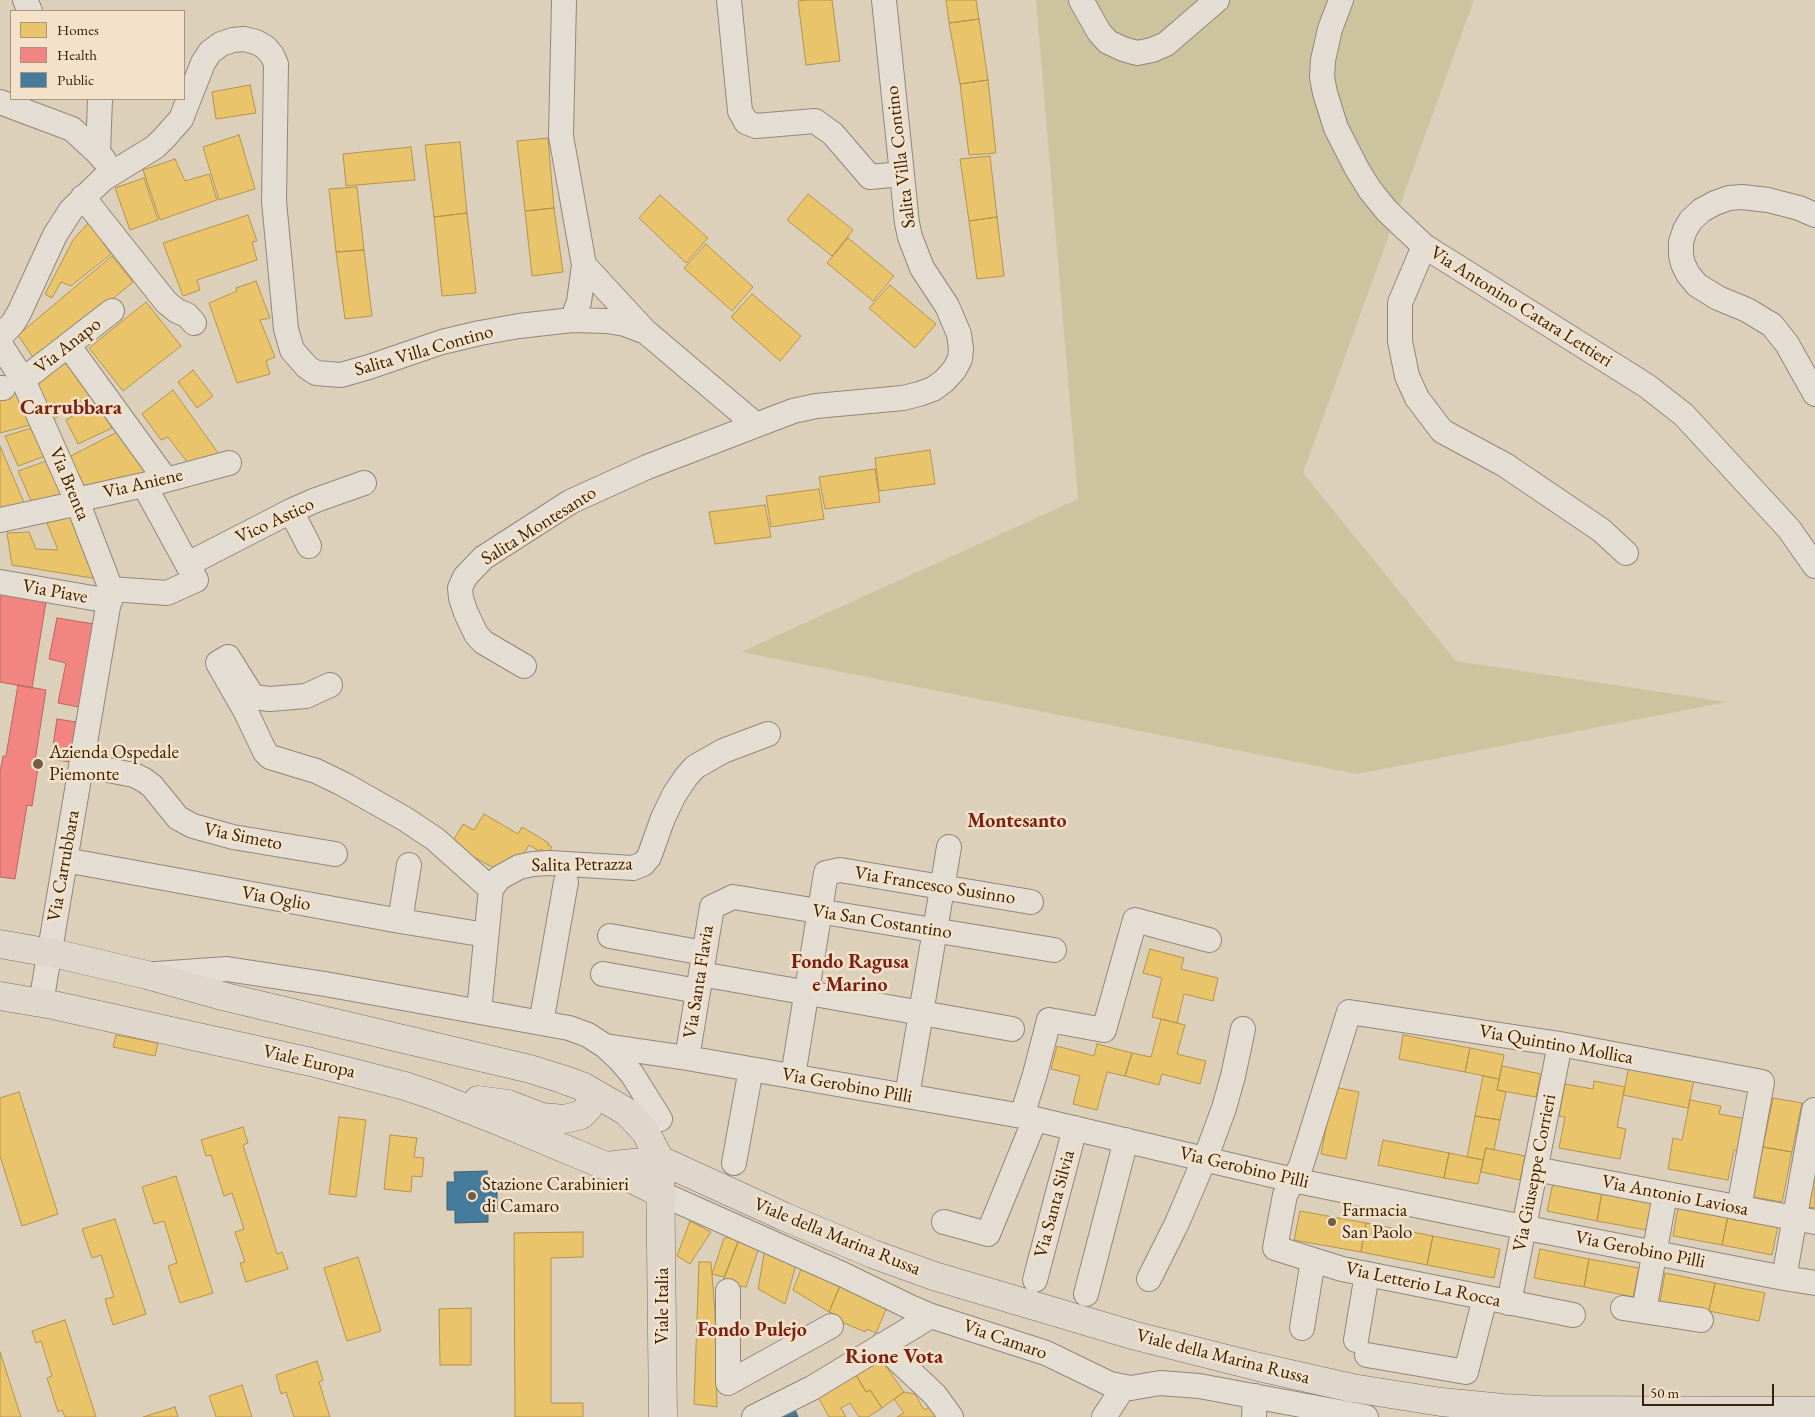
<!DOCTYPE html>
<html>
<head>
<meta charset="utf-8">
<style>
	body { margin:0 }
	#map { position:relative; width:1815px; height:1417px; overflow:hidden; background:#ddd0bb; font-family:"EB Garamond",serif }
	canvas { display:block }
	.legend { position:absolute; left:10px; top:10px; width:175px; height:90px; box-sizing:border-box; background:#f3e2c9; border:1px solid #a8957c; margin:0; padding:6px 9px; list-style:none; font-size:15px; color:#382108 }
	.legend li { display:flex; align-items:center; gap:10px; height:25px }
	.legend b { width:25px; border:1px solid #a8957c }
	.scale { position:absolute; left:1642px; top:1384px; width:132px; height:22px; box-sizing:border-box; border:2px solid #382108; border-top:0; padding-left:6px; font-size:15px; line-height:18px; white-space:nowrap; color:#382108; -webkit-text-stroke:4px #f3e2c9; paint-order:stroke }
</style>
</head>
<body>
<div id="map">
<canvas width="1815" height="1417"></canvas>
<ul class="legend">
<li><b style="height:14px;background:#e9c46a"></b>Homes</li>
<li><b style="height:14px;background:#f28482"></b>Health</li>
<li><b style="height:14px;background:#457b9d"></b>Public</li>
</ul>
<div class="scale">50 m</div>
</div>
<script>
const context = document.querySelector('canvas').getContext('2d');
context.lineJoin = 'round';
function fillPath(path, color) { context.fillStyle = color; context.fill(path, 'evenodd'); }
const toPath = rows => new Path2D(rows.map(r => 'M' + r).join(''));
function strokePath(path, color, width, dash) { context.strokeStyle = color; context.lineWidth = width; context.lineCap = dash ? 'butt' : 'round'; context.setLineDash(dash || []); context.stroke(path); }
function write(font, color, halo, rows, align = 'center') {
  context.font = font + ' "EB Garamond",serif'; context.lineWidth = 5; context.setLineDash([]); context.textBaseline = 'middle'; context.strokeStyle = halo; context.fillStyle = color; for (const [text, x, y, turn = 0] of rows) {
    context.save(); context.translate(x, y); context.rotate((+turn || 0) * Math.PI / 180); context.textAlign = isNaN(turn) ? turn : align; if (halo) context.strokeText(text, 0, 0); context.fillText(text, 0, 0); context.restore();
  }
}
fillPath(toPath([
	[1036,0,1474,0,1303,473,1456,661,1727,702,1357,774,741,652,1078,499]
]), '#ccc49e');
const homes = toPath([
	[807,0,832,0,840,61,806,65,798,1,807,0],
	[946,0,976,0,979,19,949,23,946,0],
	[979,19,988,80,960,84,949,23,979,19],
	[988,80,996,153,969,155,960,84,988,80],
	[250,85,256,113,216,119,212,92,250,85],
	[239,135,255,189,219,200,203,147,239,135],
	[548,138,554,208,525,211,517,141,548,138],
	[460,142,467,213,434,217,425,145,460,142],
	[411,147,415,180,346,186,343,154,411,147],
	[990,156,997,217,969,221,960,159,990,156],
	[175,159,185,181,209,174,217,200,160,220,143,170,175,159],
	[144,178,158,220,130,230,115,188,144,178],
	[357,187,364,250,336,252,329,189,357,187],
	[808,194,853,230,832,256,787,220,808,194],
	[660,195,708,238,686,263,639,218,660,195],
	[554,208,563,272,532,276,525,211,554,208],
	[467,213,476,293,442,296,434,217,467,213],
	[248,215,257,241,252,242,257,260,197,280,200,290,183,296,163,243,248,215],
	[997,217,1004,276,977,279,969,221,997,217],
	[89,222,111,254,71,286,61,282,52,298,45,294,73,240,89,222],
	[848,238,894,276,873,301,827,263,848,238],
	[706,244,753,287,732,311,684,268,706,244],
	[364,250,372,316,345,319,336,252,364,250],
	[112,256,133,282,36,362,18,335,112,256],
	[256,281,270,318,260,320,275,357,266,361,270,374,237,383,209,303,237,291,236,288,256,281],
	[890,285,936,324,915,348,869,308,890,285],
	[752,294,801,336,780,361,731,317,752,294],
	[146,302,181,346,123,391,89,348,146,302],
	[64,357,92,394,54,419,34,380,64,357],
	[193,370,213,396,197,408,178,382,193,370],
	[23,389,38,423,0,433,0,394,23,389],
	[173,390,221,457,190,466,168,437,161,440,142,414,173,390],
	[96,402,112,428,78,444,66,420,96,402],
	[38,426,51,454,18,466,5,436,38,426],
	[121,430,155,474,83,488,69,457,121,430],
	[0,446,25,505,0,510,0,446],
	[930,450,935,484,879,491,875,458,930,450],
	[52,459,68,496,32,503,18,471,52,459],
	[875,469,880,502,825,509,819,477,875,469],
	[819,489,824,519,771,527,766,496,819,489],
	[765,505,771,537,715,544,709,512,765,505],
	[74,509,98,579,12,565,7,533,29,532,36,549,58,550,44,516,74,509],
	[484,814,518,834,522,827,549,843,548,845,552,847,548,853,541,849,539,851,529,845,518,863,499,871,451,844,463,824,474,830,484,814],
	[1150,949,1184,958,1181,969,1218,978,1213,1001,1184,994,1177,1023,1152,1017,1162,978,1143,973,1150,949],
	[1161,1019,1185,1025,1177,1054,1206,1061,1200,1084,1162,1074,1159,1085,1125,1076,1132,1053,1151,1057,1161,1019],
	[116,1035,158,1043,155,1056,113,1047,116,1035],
	[1403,1035,1470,1048,1465,1072,1399,1059,1403,1035],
	[1097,1044,1132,1053,1125,1076,1107,1072,1097,1110,1073,1104,1080,1076,1051,1069,1057,1046,1094,1056,1097,1044],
	[1470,1048,1504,1055,1499,1079,1465,1072,1470,1048],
	[1502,1066,1541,1074,1536,1097,1497,1090,1502,1066],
	[1629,1067,1694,1080,1688,1108,1623,1095,1629,1067],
	[1483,1076,1499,1079,1497,1090,1506,1092,1500,1120,1475,1116,1483,1076],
	[1594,1081,1625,1087,1617,1127,1626,1129,1620,1159,1559,1148,1565,1117,1559,1116,1565,1084,1593,1089,1594,1081],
	[1334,1087,1359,1092,1346,1159,1321,1154,1334,1087],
	[19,1092,58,1214,22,1226,0,1156,0,1098,19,1092],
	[1773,1098,1802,1103,1792,1152,1763,1147,1773,1098],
	[1690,1100,1721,1106,1719,1114,1747,1119,1741,1151,1734,1150,1728,1180,1668,1169,1673,1138,1682,1140,1690,1100],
	[1475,1116,1500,1120,1494,1150,1486,1148,1483,1160,1467,1157,1475,1116],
	[339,1117,366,1120,356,1197,329,1194,339,1117],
	[243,1127,248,1143,243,1145,277,1254,282,1252,288,1269,246,1282,240,1263,245,1262,235,1232,244,1229,232,1193,224,1196,211,1155,206,1156,201,1140,243,1127],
	[390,1135,417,1138,414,1157,424,1158,422,1177,412,1176,411,1192,384,1189,390,1135],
	[1383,1140,1449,1153,1444,1178,1378,1165,1383,1140],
	[1763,1147,1792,1152,1782,1202,1753,1197,1763,1147],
	[1486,1148,1525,1156,1520,1180,1481,1172,1486,1148],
	[1449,1153,1483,1160,1478,1184,1444,1178,1449,1153],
	[1815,1163,1815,1208,1806,1207,1815,1163],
	[176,1176,213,1293,180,1303,168,1266,177,1263,164,1221,154,1224,142,1187,176,1176],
	[1553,1183,1602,1192,1597,1221,1547,1211,1553,1183],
	[1602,1192,1652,1202,1646,1230,1597,1221,1602,1192],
	[1678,1207,1728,1216,1722,1245,1673,1236,1678,1207],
	[1300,1211,1366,1223,1361,1252,1294,1240,1300,1211],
	[1728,1216,1778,1226,1772,1255,1722,1245,1728,1216],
	[115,1219,146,1314,113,1325,105,1299,114,1297,101,1255,92,1258,82,1229,115,1219],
	[690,1221,711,1232,690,1264,677,1256,690,1221],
	[1366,1223,1433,1236,1427,1265,1361,1252,1366,1223],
	[583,1232,583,1257,551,1258,551,1403,583,1403,583,1417,515,1417,514,1233,583,1232],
	[1433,1236,1500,1249,1494,1278,1427,1265,1433,1236],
	[740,1237,758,1250,746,1287,722,1284,740,1237],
	[740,1237,724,1277,712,1274,724,1238,740,1237],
	[765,1248,796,1265,785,1304,758,1289,765,1248],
	[1540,1249,1589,1259,1584,1287,1534,1278,1540,1249],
	[358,1257,381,1331,347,1341,324,1268,358,1257],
	[1589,1259,1639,1268,1633,1297,1584,1287,1589,1259],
	[699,1262,711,1262,715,1312,717,1407,694,1404,699,1262],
	[801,1269,840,1286,829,1312,793,1290,801,1269],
	[1665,1273,1715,1283,1709,1311,1660,1302,1665,1273],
	[1715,1283,1765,1293,1759,1321,1709,1311,1715,1283],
	[840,1286,887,1307,876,1333,867,1329,865,1332,835,1319,837,1315,829,1312,840,1286],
	[471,1308,471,1365,440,1365,439,1309,471,1308],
	[65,1320,96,1417,65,1417,62,1410,58,1412,47,1378,52,1376,41,1341,36,1343,32,1331,65,1320],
	[0,1352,21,1417,0,1417,0,1352],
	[881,1359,904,1392,882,1408,870,1390,866,1392,856,1375,881,1359],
	[317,1361,323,1380,319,1382,330,1417,294,1417,286,1392,281,1394,276,1375,317,1361],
	[856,1375,866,1392,870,1390,882,1408,868,1417,859,1417,850,1403,841,1408,846,1417,829,1417,818,1397,856,1375],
	[242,1385,252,1417,216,1417,209,1396,242,1385],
	[904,1392,915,1394,924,1410,933,1405,940,1417,897,1417,904,1413,894,1399,904,1392],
	[175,1407,178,1417,143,1417,175,1407]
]);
fillPath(homes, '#e9c46a');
strokePath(homes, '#b4934d', 1);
const health = toPath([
	[0,594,46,602,32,688,0,682,0,594],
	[57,618,94,624,79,707,58,703,66,663,49,659,57,618],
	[18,685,46,690,35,761,39,762,32,806,27,805,15,879,0,877,0,772,3,756,6,756,18,685],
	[57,719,76,722,70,762,51,759,57,719]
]);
fillPath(health, '#f28482');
strokePath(health, '#ba665d', 1);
const public = toPath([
	[487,1171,488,1182,497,1182,497,1210,488,1210,488,1222,455,1223,455,1210,447,1210,447,1182,455,1182,454,1172,487,1171],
	[795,1410,798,1417,781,1417,795,1410]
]);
fillPath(public, '#457b9d');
strokePath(public, '#416070', 1);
const minor = toPath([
	[25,0,30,11],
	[564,0,561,136,584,265,579,302,572,320],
	[729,0,740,111,746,122,756,126,815,121,833,134,870,177,901,174],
	[1081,0,1099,32,1108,42,1123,49,1137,53,1152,50,1166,44,1217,0],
	[1341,0,1330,29,1323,60,1322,77,1325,93,1336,128,1357,169,1370,190,1387,211,1424,246,1647,386,1684,415,1789,529,1815,566],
	[100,99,98,153,104,160],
	[0,102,72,129,98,153],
	[83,197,166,302,177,311,187,315,194,323],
	[1815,215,1799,208,1768,200,1742,197,1729,198,1715,203,1702,210,1691,220,1685,230,1681,242,1681,255,1683,264,1688,274,1697,285,1718,298,1747,310,1772,325,1787,344,1815,394],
	[1424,246,1400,303,1400,341,1407,376,1417,398,1442,431,1505,465,1601,530,1626,553],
	[584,265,644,330],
	[0,337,13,323,19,313,55,235,71,210,103,179,155,147,165,137,181,119,203,63,210,52,221,44,233,40,244,39,256,42,265,47,272,55,276,64,274,201,286,329,292,350,307,367,316,373,341,375,369,367,442,342,480,333,519,326,572,320,607,321,625,324,646,332,756,425],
	[0,344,23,380,77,501,111,589,41,1003],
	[68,345,166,480],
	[23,380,112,311],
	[0,388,3,388],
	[291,511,309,546],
	[0,520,65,506,85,498,166,480,229,463],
	[188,564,291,511,316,500,364,483],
	[0,582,110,601],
	[111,589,167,593,196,580,144,485],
	[524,666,483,642,476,634,466,613,461,598,460,588,465,577,483,558,570,502,647,467,793,411,816,406,903,398,919,394,933,389,944,381,954,370,960,359,961,349,959,334,947,306,922,268,910,237,907,223,884,0],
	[330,685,306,696,270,699,253,697,228,657,218,663,246,712,265,752,270,757,316,771,343,784,405,819,435,839,491,889],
	[82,765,134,775,144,780,152,786,178,818,193,826,233,837,335,854],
	[65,860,400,921,486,935],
	[400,921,409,865],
	[610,936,704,953],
	[156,974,227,969,325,984,569,1028,588,1035,605,1046,619,1059,632,1074,660,1119],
	[603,974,698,991],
	[701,974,1012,1029],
	[479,1011,491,889,499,878,519,867,533,864,550,863,633,868,643,864,649,857,663,818,674,795,686,777,695,767,723,751,768,734],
	[541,1023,566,882],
	[605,1046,687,1058,1022,1116,1293,1180,1542,1231,1784,1278,1815,1283],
	[687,1058,712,907,733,897,1054,950],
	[793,1076,826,873,840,870,1031,902],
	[907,1096,949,847],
	[1022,1116,1035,1074,1049,1020,1104,1030,1135,920,1209,940],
	[734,1163,751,1069],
	[1535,1169,1815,1222],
	[662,1194,844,1275,910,1307,931,1316,1046,1353,1110,1384,1131,1388,1160,1383,1199,1386,1366,1417],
	[944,1222,988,1234,1035,1119],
	[1784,1278,1814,1110],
	[1149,1279,1177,1223,1210,1146,1224,1108,1233,1076,1243,1029],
	[1035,1280,1075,1128],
	[728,1291,728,1383,831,1326],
	[1086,1294,1126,1140],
	[1509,1303,1560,1044],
	[1623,1308,1701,1320],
	[1644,1311,1665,1194],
	[1573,1315,1342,1269,1275,1248,1285,1195,1301,1166,1349,1012,1560,1044,1762,1082,1739,1208],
	[1302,1328,1313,1260],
	[1356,1340,1367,1274],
	[882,1345,935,1395,951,1417],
	[1367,1355,1466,1372,1485,1298],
	[754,1417,812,1388,931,1316],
	[1104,1417,1123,1388],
	[1254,1417,1255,1396]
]);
const major = toPath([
	[0,944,62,955,147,975,226,997,530,1069,562,1079,584,1087,627,1112,645,1131,660,1160,663,1417],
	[0,996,53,1005,311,1062,405,1086,435,1096,501,1122,606,1166,662,1194],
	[478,1100,508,1104,542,1117,564,1119,581,1115,588,1108,591,1100,590,1095,584,1087],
	[606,1166,660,1160,785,1217,873,1254,934,1276,1136,1336,1259,1367,1352,1388,1441,1402,1503,1408,1541,1410,1815,1411]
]);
strokePath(minor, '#928778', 26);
strokePath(major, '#796f61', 29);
strokePath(minor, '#e4ddd3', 24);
strokePath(major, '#dfd7cb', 28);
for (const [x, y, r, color] of [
	[38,764,6,"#725e47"],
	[472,1196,5,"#725e47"],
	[1332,1222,5,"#725e47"]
]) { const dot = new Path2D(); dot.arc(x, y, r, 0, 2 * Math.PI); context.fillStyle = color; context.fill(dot); strokePath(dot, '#f3e2c9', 2); }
write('19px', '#382108', '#f3e2c9', [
	["Salita Villa Contino",901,157,-97],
	["Via Antonino Catara Lettieri",1521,307,32],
	["Via Anapo",68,346,-38],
	["Salita Villa Contino",424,351,-16],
	["Via Brenta",69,484,67],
	["Via Aniene",143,484,-13],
	["Vico Astico",275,521,-25],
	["Salita Montesanto",539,526,-32],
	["Via Piave",55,592,10],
	["Via Simeto",243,837,11],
	["Salita Petrazza",582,865,-1],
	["Via Carrubbara",64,866,-80],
	["Via Francesco Susinno",935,886,9],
	["Via Oglio",276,899,10],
	["Via San Costantino",882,922,9],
	["Via Santa Flavia",699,982,-81],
	["Via Quintino Mollica",1556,1045,10],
	["Viale Europa",309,1062,13],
	["Via Gerobino Pilli",847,1086,10],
	["Via Gerobino Pilli",1244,1168,13],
	["Via Giuseppe Corrieri",1535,1173,-79],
	["Via Antonio Laviosa",1675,1196,11],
	["Via Santa Silvia",1055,1204,-75],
	["Viale della Marina Russa",837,1237,22],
	["Via Gerobino Pilli",1640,1250,11],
	["Via Letterio La Rocca",1423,1285,12],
	["Viale Italia",663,1306,-90],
	["Via Camaro",1005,1340,19],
	["Viale della Marina Russa",1223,1357,14]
]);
write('19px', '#382108', '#f3e2c9', [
	["Azienda Ospedale",49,753],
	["Piemonte",49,775],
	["Stazione Carabinieri",482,1185],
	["di Camaro",482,1207],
	["Farmacia",1342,1211],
	["San Paolo",1342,1233]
], 'left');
write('bold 20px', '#7a1f14', '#f3e2c9', [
	["Montesanto",1017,822],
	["Fondo Ragusa",850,963],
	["e Marino",850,986],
	["Fondo Pulejo",752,1331]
]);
write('bold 21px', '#7a1f14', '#f3e2c9', [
	["Carrubbara",71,408],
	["Rione Vota",894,1357]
]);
</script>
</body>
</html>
